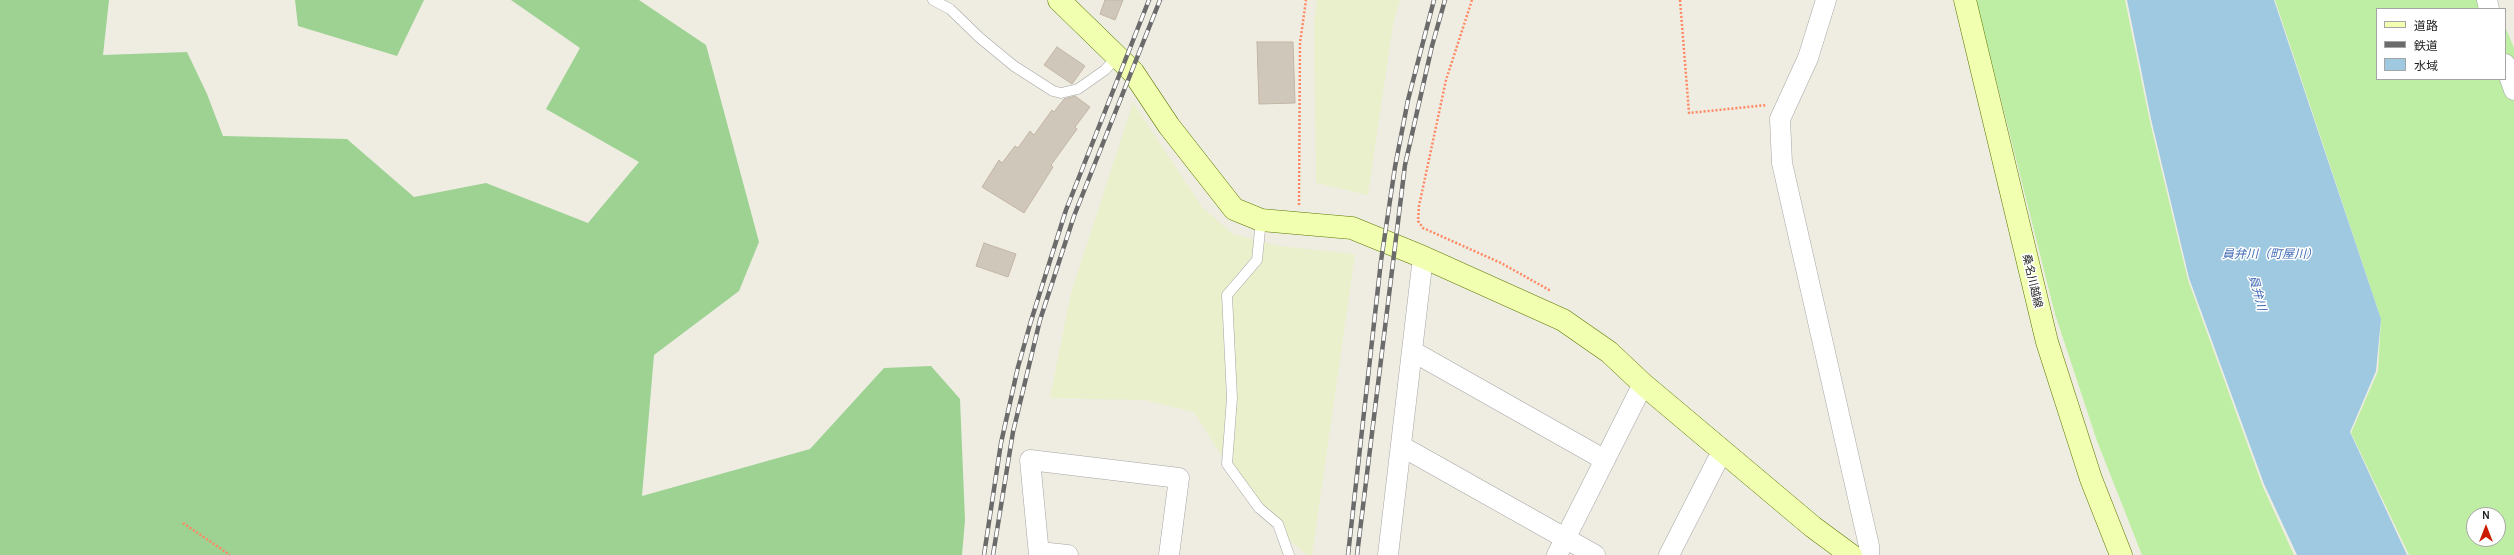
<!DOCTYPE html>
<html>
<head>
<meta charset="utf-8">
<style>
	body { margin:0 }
	#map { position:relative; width:2514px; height:555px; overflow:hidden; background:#efede2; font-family:Karla,"Noto Sans JP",sans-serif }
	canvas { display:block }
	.legend { position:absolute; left:2376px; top:8px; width:130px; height:72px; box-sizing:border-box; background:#fff; border:1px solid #a5a5a5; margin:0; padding:5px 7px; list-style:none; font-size:12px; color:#1d1d1d }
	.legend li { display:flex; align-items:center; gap:8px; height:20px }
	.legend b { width:20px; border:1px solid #a5a5a5 }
	.north { position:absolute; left:2466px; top:507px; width:40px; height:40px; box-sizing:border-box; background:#fff; border:1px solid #a5a5a5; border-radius:50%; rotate:0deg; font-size:11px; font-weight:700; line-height:16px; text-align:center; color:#1d1d1d }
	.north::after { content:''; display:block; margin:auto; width:14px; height:18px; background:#ca1a00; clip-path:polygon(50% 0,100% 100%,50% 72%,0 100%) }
</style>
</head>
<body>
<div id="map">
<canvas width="2514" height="555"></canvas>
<ul class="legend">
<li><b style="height:5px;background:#f1ffb1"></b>道路</li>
<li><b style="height:5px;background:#6b6b6b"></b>鉄道</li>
<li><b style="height:11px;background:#9ec9e1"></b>水域</li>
</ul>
<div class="north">N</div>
</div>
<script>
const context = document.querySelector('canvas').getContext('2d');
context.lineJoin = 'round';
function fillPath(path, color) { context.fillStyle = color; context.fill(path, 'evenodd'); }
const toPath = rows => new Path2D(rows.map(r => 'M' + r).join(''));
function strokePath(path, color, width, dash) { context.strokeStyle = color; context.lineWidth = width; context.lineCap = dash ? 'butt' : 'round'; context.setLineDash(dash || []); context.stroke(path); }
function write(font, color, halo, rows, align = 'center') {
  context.font = font + ' Karla,"Noto Sans JP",sans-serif'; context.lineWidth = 3; context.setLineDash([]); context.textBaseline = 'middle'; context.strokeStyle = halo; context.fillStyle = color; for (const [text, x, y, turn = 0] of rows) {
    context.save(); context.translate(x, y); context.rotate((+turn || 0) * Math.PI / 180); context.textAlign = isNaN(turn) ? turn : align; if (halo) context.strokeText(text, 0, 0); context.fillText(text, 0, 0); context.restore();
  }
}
fillPath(toPath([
	[1317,0,1400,0,1393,24,1368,195,1316,183,1314,24],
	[1133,103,1203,208,1233,234,1278,246,1355,254,1312,555,1307,555,1258,514,1194,412,1144,400,1050,398,1071,293]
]), '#e9f0cb');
fillPath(toPath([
	[1976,0,2125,0,2150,122,2188,280,2263,487,2294,555,2142,555,2097,441,2055,314],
	[2275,0,2497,0,2499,9,2377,9,2377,79,2505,79,2505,26,2514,48,2514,555,2409,555,2351,433,2378,371,2381,319],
	[2474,515,2498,515,2498,539,2474,539]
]), '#beeea3');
fillPath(toPath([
	[0,0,109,0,103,55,187,52,207,94,223,136,347,139,414,197,486,183,588,223,639,162,546,109,580,48,511,0,639,0,706,45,759,242,739,291,654,355,642,496,810,449,884,368,931,366,960,399,965,520,962,555,0,555],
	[295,0,424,0,397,56,298,26]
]), '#9dd293');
fillPath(toPath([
	[2127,0,2274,0,2381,319,2376,371,2350,432,2407,555,2297,555,2264,484,2189,278,2151,119]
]), '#9ec9e1');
const building = toPath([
	[1105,0,1123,0,1115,20,1100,14,1105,0],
	[1257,42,1293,42,1295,103,1259,104,1257,42],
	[1057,47,1085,66,1072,84,1044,65,1057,47],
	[1075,96,1090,107,1075,127,1077,129,1051,165,1053,167,1024,213,982,187,999,160,1002,163,1015,146,1018,148,1030,131,1034,135,1052,110,1054,112,1064,99,1075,96],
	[984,243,1016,254,1008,277,976,266,984,243]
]);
fillPath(building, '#d0c7bb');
strokePath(building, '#c2b5a3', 1);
const lane = toPath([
	[933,0,950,9,980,38,1014,66,1053,91,1061,93,1078,89,1105,70,1117,57],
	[1261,220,1257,260,1227,295,1232,398,1227,464,1259,508,1278,524,1289,555]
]);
const street = toPath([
	[1826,0,1808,58,1780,119,1782,163,1869,546,1869,555],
	[2487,0,2489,9],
	[2505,64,2514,90],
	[1412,351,1605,460],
	[1401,446,1595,555],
	[1039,552,1068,555],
	[1039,555,1030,460,1179,478,1169,555],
	[1388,555,1423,257],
	[1557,555,1643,384],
	[1669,555,1717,461,1724,453]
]);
const secondary = toPath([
	[1059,0,1133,72,1169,126,1234,209,1261,220,1352,228,1423,257,1563,320,1609,352,1643,384,1813,527,1851,555],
	[1965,0,2047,342,2091,479,2121,555]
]);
strokePath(lane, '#a4a4a4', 11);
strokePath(street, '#a4a4a4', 21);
strokePath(secondary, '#5c7800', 23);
strokePath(toPath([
	[1472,0,1446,80,1419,206,1418,221,1423,228,1501,263,1551,291],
	[1680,0,1689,113,1767,105],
	[1299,205,1300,43,1306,0],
	[183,523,230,555]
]), '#ff8863', 2.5, [2, 2]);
strokePath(lane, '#fff', 10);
strokePath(street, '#fff', 20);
strokePath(secondary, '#f1ffb1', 22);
const rail = toPath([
	[984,555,1001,443,1018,367,1031,321,1066,210,1149,0],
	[993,555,1013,432,1040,320,1074,216,1160,0],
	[1348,555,1381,261,1395,167,1408,100,1434,0],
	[1357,555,1405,165,1432,46,1445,0]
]);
strokePath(rail, '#6b6b6b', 4.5);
strokePath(rail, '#fff', 3, [9]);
write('11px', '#1d1d1d', '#fff', [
	["桑名川越線",2032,281,77]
]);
write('italic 12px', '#426cb5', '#fff', [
	["員弁川（町屋川）",2270,255],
	["員弁川",2257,293,75]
]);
</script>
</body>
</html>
